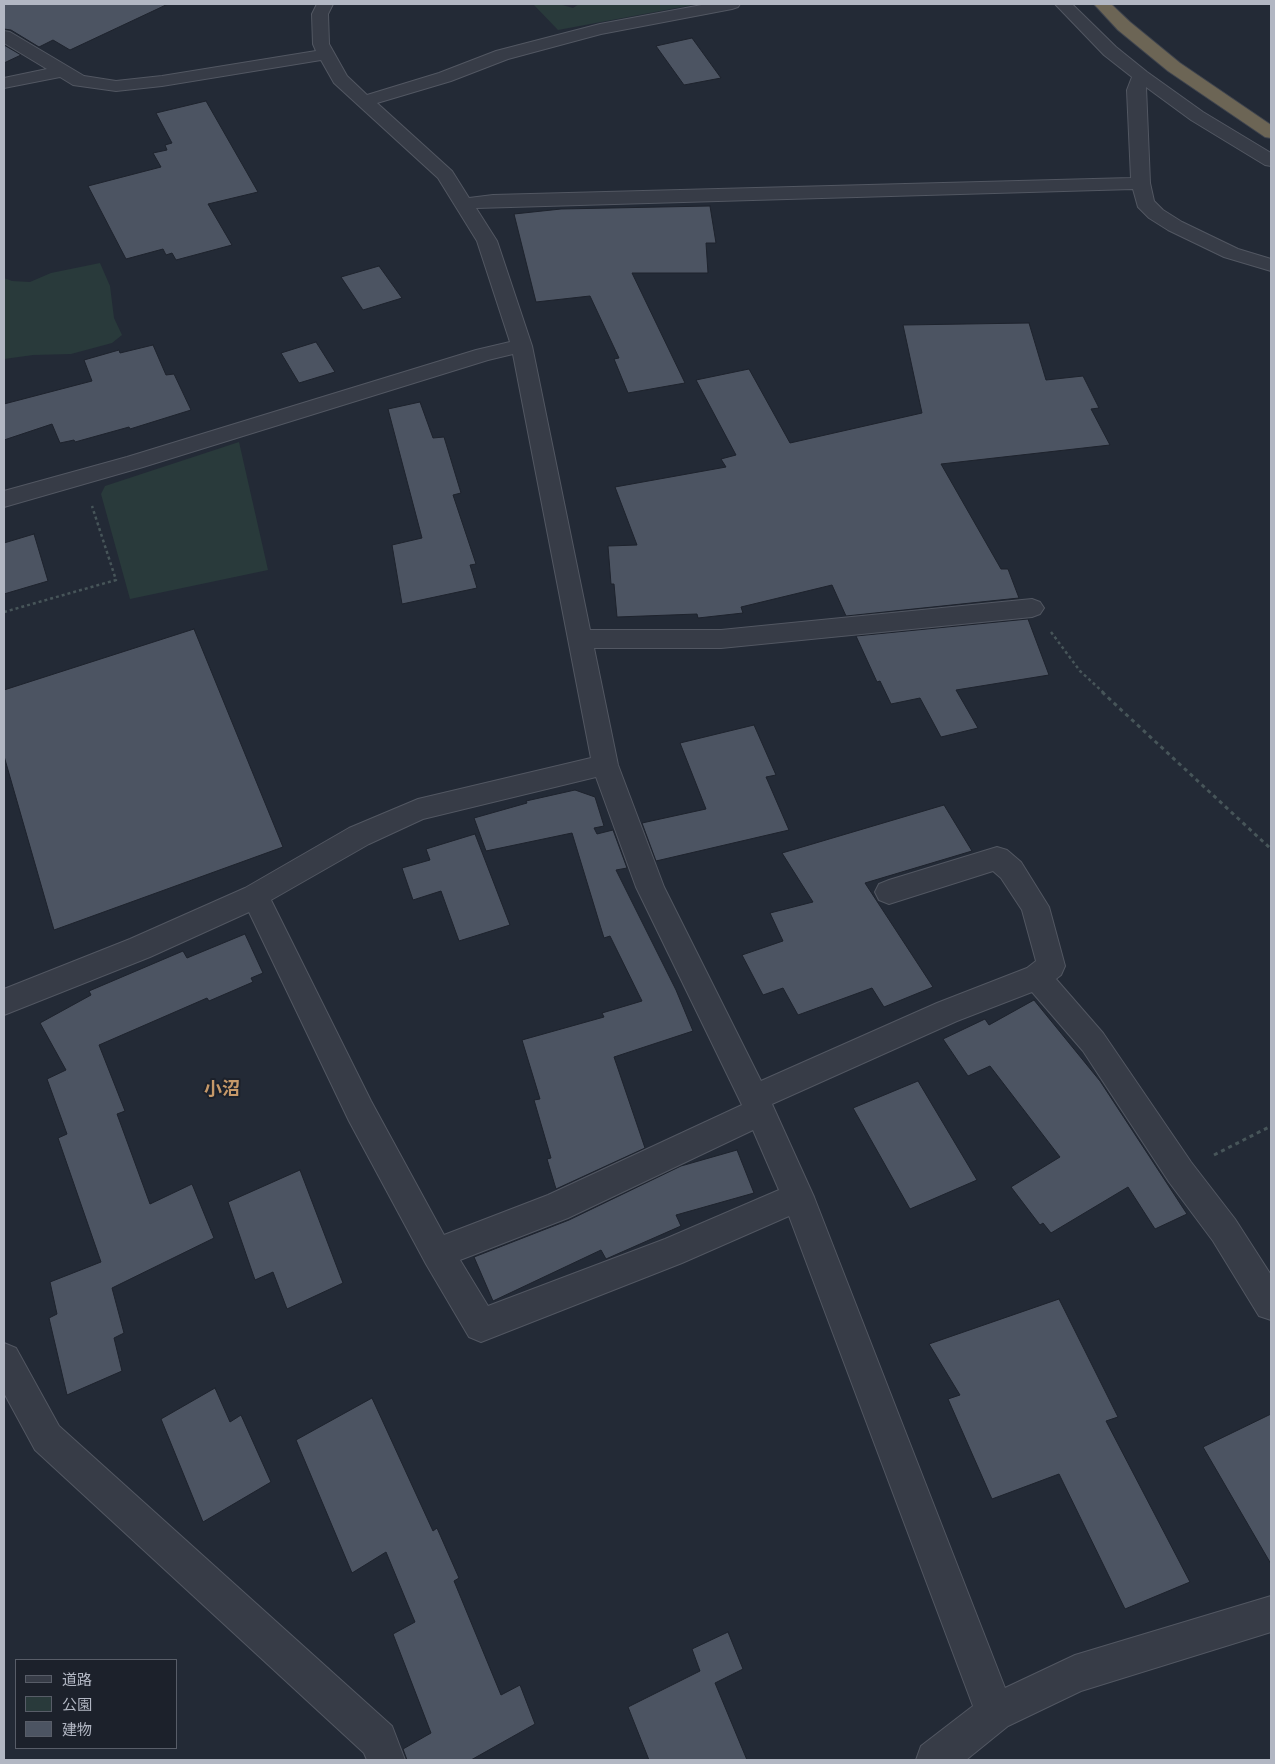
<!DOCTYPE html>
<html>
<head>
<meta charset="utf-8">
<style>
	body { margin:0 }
	#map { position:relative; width:1275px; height:1764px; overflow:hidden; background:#232a36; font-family:Roboto,"Noto Sans JP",sans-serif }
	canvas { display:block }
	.frame { position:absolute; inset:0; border:5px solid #b2b7c3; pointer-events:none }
	.legend { position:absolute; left:15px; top:1659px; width:162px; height:90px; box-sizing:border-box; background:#1c212b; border:1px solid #585d68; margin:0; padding:6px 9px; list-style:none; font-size:15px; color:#b2b7c3 }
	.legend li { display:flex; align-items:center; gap:10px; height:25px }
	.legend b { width:25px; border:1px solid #585d68 }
</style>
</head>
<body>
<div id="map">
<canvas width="1275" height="1764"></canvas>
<div class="frame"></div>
<ul class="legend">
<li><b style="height:6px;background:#373c47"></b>道路</li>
<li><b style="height:14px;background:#293a3b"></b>公園</li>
<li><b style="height:14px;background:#4c5462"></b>建物</li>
</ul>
</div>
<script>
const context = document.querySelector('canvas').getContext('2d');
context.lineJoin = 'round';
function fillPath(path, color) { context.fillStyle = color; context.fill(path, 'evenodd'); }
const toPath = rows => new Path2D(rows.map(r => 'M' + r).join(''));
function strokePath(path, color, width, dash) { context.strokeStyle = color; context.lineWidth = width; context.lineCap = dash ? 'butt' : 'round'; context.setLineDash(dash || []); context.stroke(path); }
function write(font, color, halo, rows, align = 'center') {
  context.font = font + ' Roboto,"Noto Sans JP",sans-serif'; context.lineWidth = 4; context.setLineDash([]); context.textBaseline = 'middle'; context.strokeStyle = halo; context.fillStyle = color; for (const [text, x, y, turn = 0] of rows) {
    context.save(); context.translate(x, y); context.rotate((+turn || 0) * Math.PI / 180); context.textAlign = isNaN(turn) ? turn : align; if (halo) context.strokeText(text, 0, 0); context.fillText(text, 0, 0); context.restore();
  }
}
fillPath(toPath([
	[533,4,559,4,573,8,579,4,698,4,558,30],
	[100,263,110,286,114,318,122,335,112,343,71,354,33,355,4,359,4,278,12,281,30,282,51,273],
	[239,442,268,570,130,599,101,494,105,486]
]), '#293a3b');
const building = toPath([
	[4,4,168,4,70,50,53,40,39,47,11,30,4,29,4,4],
	[692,38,721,78,684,85,656,46,692,38],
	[4,45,21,55,4,63,4,45],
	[206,101,258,192,208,204,232,245,176,260,172,253,166,255,163,249,126,259,88,186,161,167,153,153,167,150,165,145,172,143,156,113,206,101],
	[710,206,716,243,706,243,708,273,632,273,685,383,628,393,614,359,619,358,590,296,536,302,514,214,561,209,710,206],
	[379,266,402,298,363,310,341,277,379,266],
	[1029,323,1046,380,1083,376,1099,408,1091,409,1110,445,941,464,1001,569,1008,569,1019,598,846,616,832,585,741,607,743,613,698,618,697,614,617,617,614,584,611,584,608,546,637,545,615,487,726,467,721,459,736,455,696,380,749,369,790,443,922,413,903,325,1029,323],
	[316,342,335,372,299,383,281,353,316,342],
	[153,345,166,375,174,374,191,410,130,429,129,427,75,442,74,440,60,443,52,424,4,440,4,404,92,381,84,360,119,350,120,353,153,345],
	[420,402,433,438,444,437,461,493,453,495,476,564,470,565,477,588,402,604,392,545,422,538,388,409,420,402],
	[34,534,48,581,4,594,4,543,34,534],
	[1028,619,1049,675,956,690,978,728,941,737,920,698,891,704,880,681,877,682,856,636,1028,619],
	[194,629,283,847,54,930,4,756,4,690,194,629],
	[754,725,776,775,766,777,789,830,656,861,642,823,706,809,680,743,754,725],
	[575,790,595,797,604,826,594,828,597,834,613,830,627,868,616,870,676,990,693,1031,614,1057,645,1148,556,1189,547,1159,551,1158,534,1100,540,1099,522,1040,604,1017,602,1013,642,1001,610,936,604,938,572,833,486,851,474,818,527,803,526,801,575,790],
	[944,805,972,851,865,883,933,987,884,1007,872,988,798,1015,783,988,763,995,742,955,783,941,770,913,813,902,782,853,944,805],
	[475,834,510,925,459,941,441,891,413,900,402,868,430,860,426,849,475,834],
	[245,934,263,973,251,978,253,982,209,1001,207,998,99,1045,125,1111,117,1114,150,1204,192,1184,214,1238,112,1288,124,1333,114,1338,122,1371,67,1395,49,1318,57,1314,50,1282,101,1262,58,1138,67,1134,47,1079,66,1070,40,1023,91,995,89,991,183,951,187,958,245,934],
	[1034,1000,1100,1081,1187,1214,1155,1229,1128,1187,1051,1233,1043,1223,1040,1225,1011,1187,1060,1157,990,1066,968,1076,943,1039,985,1019,989,1025,1034,1000],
	[918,1081,977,1180,910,1209,853,1108,918,1081],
	[737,1150,754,1193,676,1215,681,1226,606,1259,601,1250,493,1301,474,1257,569,1220,681,1166,737,1150],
	[300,1170,343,1283,287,1309,273,1272,255,1280,228,1202,300,1170],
	[1059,1299,1118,1417,1106,1421,1190,1582,1125,1609,1059,1474,992,1499,948,1399,960,1395,929,1344,1059,1299],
	[215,1388,230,1422,241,1415,271,1482,203,1522,161,1419,215,1388],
	[372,1398,433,1531,437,1528,459,1578,454,1581,501,1695,520,1685,535,1724,471,1760,407,1760,403,1749,431,1733,393,1634,415,1622,386,1552,352,1573,296,1440,372,1398],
	[1271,1414,1271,1564,1203,1447,1271,1414],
	[728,1632,743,1669,715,1683,747,1760,649,1760,628,1707,700,1671,692,1649,728,1632]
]);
fillPath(building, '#4c5462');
strokePath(building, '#1e232d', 1);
const minor = toPath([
	[317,4,333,4,328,14,329,44,347,76,367,95,439,73,496,51,600,24,707,4,740,4,738,7,732,9,601,34,508,59,451,81,377,103,452,171,469,198,493,195,1131,178,1127,90,1132,77,1104,55,1055,4,1072,4,1116,47,1147,72,1203,112,1271,153,1271,166,1265,165,1191,120,1146,87,1150,183,1154,201,1163,210,1182,222,1238,249,1271,259,1271,271,1224,257,1168,230,1149,218,1138,207,1133,189,476,208,497,241,532,346,590,630,721,630,1032,599,1040,602,1044,608,1040,614,1032,617,721,648,594,648,618,765,664,887,761,1081,937,1003,1027,968,1036,961,1022,910,1001,878,993,871,889,904,879,900,875,892,879,884,889,880,997,847,1007,850,1021,862,1049,907,1065,966,1061,975,1056,979,1103,1033,1191,1162,1235,1219,1271,1275,1271,1320,1259,1316,1213,1241,1169,1182,1083,1051,1032,992,957,1021,772,1104,814,1197,1005,1688,1075,1655,1271,1596,1271,1632,1081,1691,1008,1726,966,1760,916,1760,921,1746,973,1706,789,1216,682,1263,481,1342,469,1337,426,1264,349,1121,249,912,150,957,4,1015,4,989,130,939,245,888,349,828,418,799,591,758,513,354,488,360,143,467,4,507,4,491,127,457,476,350,510,342,477,241,438,178,334,83,321,60,162,86,116,91,73,85,60,77,4,88,4,78,47,69,4,43,4,31,10,32,84,76,116,81,162,76,316,51,313,44,312,14,317,4],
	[596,777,636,887,742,1105,548,1195,444,1235,371,1101,271,900,369,844,423,819,596,777],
	[753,1130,779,1190,665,1239,488,1306,460,1260,568,1218,753,1130],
	[4,1343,16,1348,59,1426,392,1726,405,1760,367,1760,364,1753,35,1450,4,1393,4,1343]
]);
const highway = toPath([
	[1094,4,1111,4,1130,22,1180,63,1271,125,1271,138,1265,137,1168,71,1118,30,1094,4]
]);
strokePath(minor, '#525762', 2);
strokePath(highway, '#3f444e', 2);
strokePath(toPath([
	[4,612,116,580,92,506],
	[1051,632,1080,671,1104,693]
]), '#475559', 2.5, [3, 3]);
strokePath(toPath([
	[1102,692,1271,849],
	[1214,1155,1271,1126]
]), '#475559', 3, [4, 4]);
fillPath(minor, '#373c47');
fillPath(highway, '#6c6555');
write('bold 18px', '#c69969', '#1c212b', [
	["小沼",222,1090]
]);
</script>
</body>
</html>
